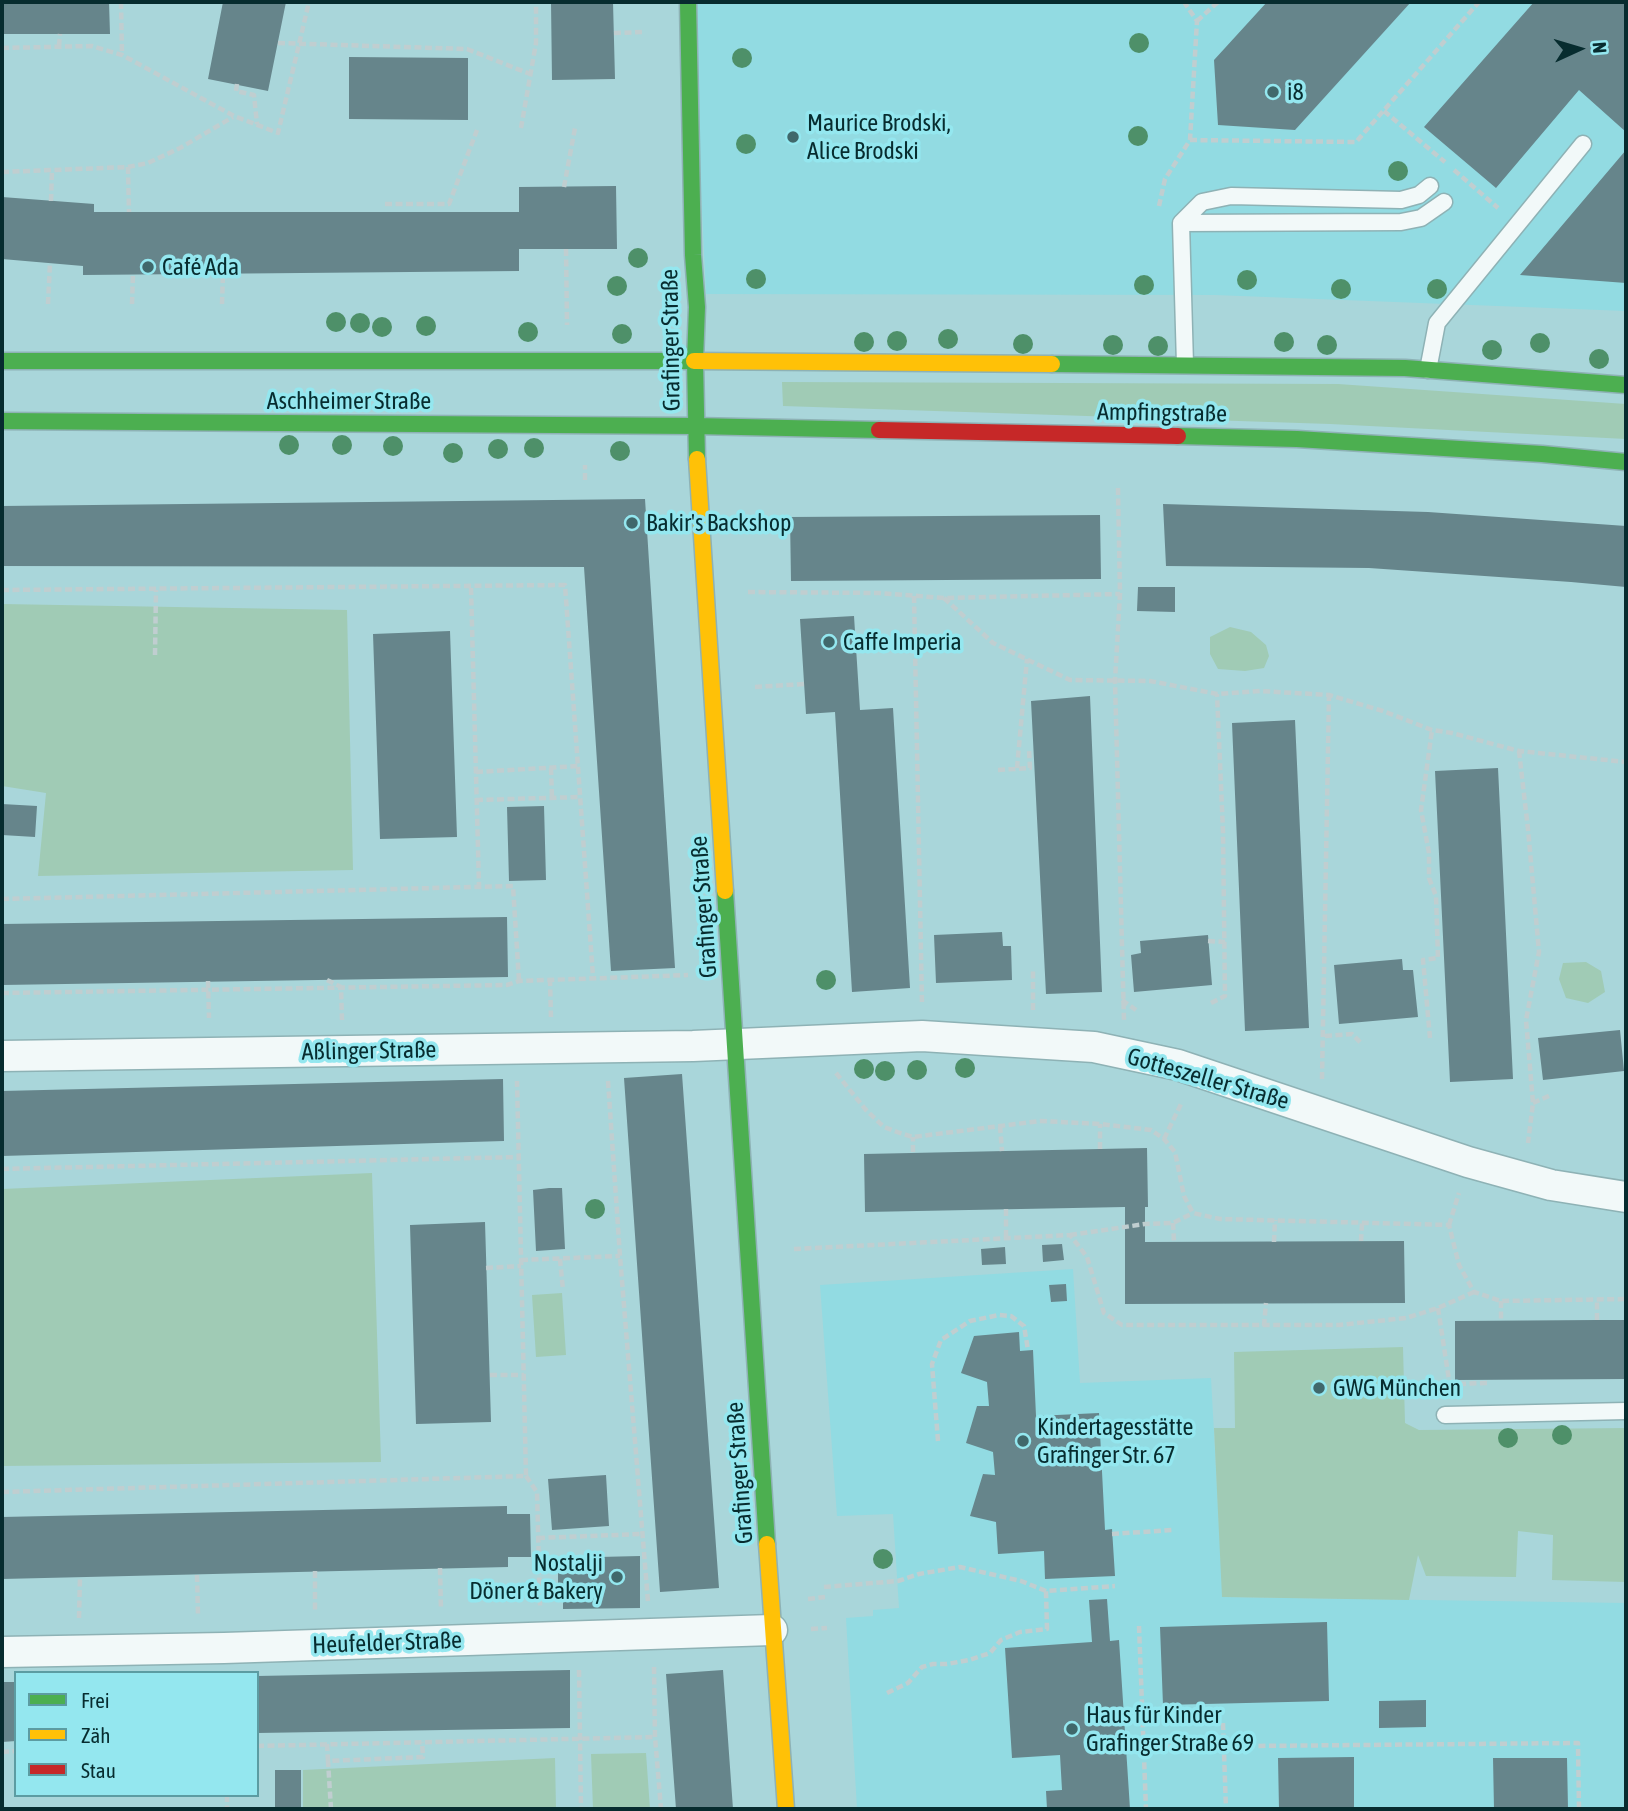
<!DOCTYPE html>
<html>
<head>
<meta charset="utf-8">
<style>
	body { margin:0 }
	#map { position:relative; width:1628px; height:1811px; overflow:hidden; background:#a9d6da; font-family:"Asap Condensed",sans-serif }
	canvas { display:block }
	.frame { position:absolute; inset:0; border:4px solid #072c2f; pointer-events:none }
	.legend { position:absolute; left:14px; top:1671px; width:245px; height:126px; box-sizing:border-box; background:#94e7ef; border:2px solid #5c9ca2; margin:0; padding:9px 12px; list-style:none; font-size:21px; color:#072c2f }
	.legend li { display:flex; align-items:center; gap:14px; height:35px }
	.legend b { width:35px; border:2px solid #5c9ca2 }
	.north { position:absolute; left:1544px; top:14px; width:70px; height:70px; -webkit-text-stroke:5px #94e7ef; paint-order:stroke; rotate:86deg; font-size:19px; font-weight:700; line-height:28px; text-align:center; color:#072c2f }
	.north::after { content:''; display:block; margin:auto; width:24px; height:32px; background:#072c2f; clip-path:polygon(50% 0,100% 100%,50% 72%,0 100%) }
</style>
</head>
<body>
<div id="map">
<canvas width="1628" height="1811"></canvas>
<div class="frame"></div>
<ul class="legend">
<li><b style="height:9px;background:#4caf50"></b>Frei</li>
<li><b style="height:9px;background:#ffc107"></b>Zäh</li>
<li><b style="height:9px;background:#c62828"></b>Stau</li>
</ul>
<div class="north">N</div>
</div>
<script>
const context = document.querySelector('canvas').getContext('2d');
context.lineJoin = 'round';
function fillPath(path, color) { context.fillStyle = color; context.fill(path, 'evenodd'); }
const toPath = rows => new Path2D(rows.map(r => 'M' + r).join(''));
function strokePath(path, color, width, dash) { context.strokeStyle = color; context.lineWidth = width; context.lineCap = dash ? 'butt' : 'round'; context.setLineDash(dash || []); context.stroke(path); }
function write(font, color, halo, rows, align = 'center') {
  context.font = font + ' "Asap Condensed",sans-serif'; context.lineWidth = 7; context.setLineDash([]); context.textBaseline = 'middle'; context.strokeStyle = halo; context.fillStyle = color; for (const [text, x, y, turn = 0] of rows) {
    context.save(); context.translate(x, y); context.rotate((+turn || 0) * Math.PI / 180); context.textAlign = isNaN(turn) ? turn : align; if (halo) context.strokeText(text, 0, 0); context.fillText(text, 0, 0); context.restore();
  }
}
fillPath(toPath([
	[692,2,1626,2,1626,311,1215,295,706,294],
	[1073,1269,1080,1383,1211,1378,1223,1597,1626,1603,1626,1809,857,1809,846,1618,873,1616,873,1610,899,1608,893,1514,837,1516,820,1285]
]), '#92dbe2');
fillPath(toPath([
	[782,382,1338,384,1626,404,1626,439,1330,424,783,406],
	[2,604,347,610,353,870,38,876,46,793,2,786],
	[1230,627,1251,632,1266,645,1269,656,1264,668,1245,671,1218,669,1210,654,1210,637],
	[1586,962,1601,971,1605,992,1588,1003,1566,998,1559,979,1563,963],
	[372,1173,381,1462,2,1466,2,1189],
	[562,1293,566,1355,536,1357,532,1295],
	[1403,1347,1405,1423,1419,1430,1626,1428,1626,1582,1552,1580,1553,1535,1518,1531,1516,1577,1426,1576,1418,1555,1409,1600,1222,1597,1214,1428,1235,1428,1234,1352],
	[646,1753,650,1809,593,1809,591,1754],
	[555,1758,556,1809,303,1809,303,1770]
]), '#a0cbb5');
fillPath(toPath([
	[2,2,109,2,110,34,2,34],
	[223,2,286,2,268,91,208,79],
	[551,2,613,2,615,79,552,80],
	[1267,2,1411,2,1295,130,1218,125,1214,60],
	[1534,2,1626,2,1626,132,1579,90,1496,188,1424,127],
	[349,57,468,58,468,120,349,119],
	[1626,150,1626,283,1520,275],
	[616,186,617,249,519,249,519,271,83,275,83,266,2,259,2,197,94,204,94,212,519,212,519,187],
	[645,499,675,968,611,971,584,567,2,566,2,506],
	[1163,504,1428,512,1626,526,1626,587,1571,582,1369,568,1166,566],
	[1100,515,1101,579,791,581,790,517],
	[1138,587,1175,587,1175,612,1137,611],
	[854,616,860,710,893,708,910,988,852,992,835,712,806,714,800,619],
	[450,631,457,837,380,839,373,634],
	[1090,696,1102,992,1046,994,1031,701],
	[1295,720,1309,1028,1245,1031,1232,723],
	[1498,768,1513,1079,1450,1082,1435,771],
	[2,804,37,806,35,837,2,835],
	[544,806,546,880,509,881,507,807],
	[507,917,508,977,2,985,2,924],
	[1002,932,1003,946,1011,946,1012,980,936,983,934,935],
	[1208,935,1212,985,1134,992,1131,955,1141,953,1140,941],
	[1402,959,1403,970,1413,970,1418,1017,1339,1024,1334,965],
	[1620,1030,1624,1071,1543,1080,1538,1038],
	[682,1074,719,1588,660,1592,624,1078],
	[503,1079,504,1141,2,1156,2,1091],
	[1147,1148,1148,1207,1145,1207,1145,1242,1404,1241,1405,1303,1125,1304,1125,1207,865,1212,864,1154],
	[549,1188,562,1188,565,1249,536,1251,533,1190],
	[485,1222,491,1422,416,1424,410,1225],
	[1062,1244,1064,1260,1043,1262,1042,1245],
	[1005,1247,1006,1264,982,1265,981,1249],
	[1066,1284,1067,1301,1051,1302,1049,1285],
	[1597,1320,1626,1320,1626,1379,1455,1380,1455,1321],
	[1019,1332,1020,1351,1033,1350,1036,1416,1099,1413,1105,1530,1112,1529,1115,1576,1045,1579,1044,1551,998,1554,996,1522,970,1516,983,1474,995,1475,993,1452,966,1443,977,1406,989,1406,987,1382,961,1373,974,1336],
	[606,1475,609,1526,552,1530,548,1479],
	[507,1506,507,1514,530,1514,531,1557,508,1557,508,1567,2,1579,2,1517],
	[640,1556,640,1608,563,1609,563,1592,558,1592,558,1558],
	[1107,1599,1110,1641,1119,1640,1130,1809,1047,1809,1046,1791,1062,1790,1060,1755,1012,1758,1005,1648,1092,1642,1089,1600],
	[1327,1622,1329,1701,1163,1705,1160,1627],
	[570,1670,570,1728,257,1733,257,1676],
	[723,1670,733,1809,676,1809,666,1674],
	[2,1682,16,1682,16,1741,2,1742],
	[1426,1700,1426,1727,1379,1728,1379,1701],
	[1354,1757,1354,1809,1279,1809,1278,1758],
	[1493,1758,1567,1758,1568,1809,1494,1809],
	[275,1770,301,1770,301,1809,275,1809]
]), '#66858b');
const lane = toPath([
	[1181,223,1401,222,1421,218,1444,202],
	[1185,365,1181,223,1202,202,1231,196,1401,200,1419,195,1430,186],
	[1428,370,1437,323,1583,144],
	[1445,1415,1626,1411]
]);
const street = toPath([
	[2,1056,693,1046,922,1036,1094,1047,1178,1065,1468,1162,1551,1185,1626,1197],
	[2,1652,224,1648,772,1630]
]);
const fast = toPath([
	[688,2,693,255,697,307,695,361,697,459],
	[2,361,694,361],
	[1052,364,1405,368,1626,385],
	[2,421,695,426,879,430],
	[1178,436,1297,439,1542,454,1626,462],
	[725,891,767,1544]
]);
const slow = toPath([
	[694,361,1052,364],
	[697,459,725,891],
	[767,1544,786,1809]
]);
const jam = toPath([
	[879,430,1178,436]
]);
strokePath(lane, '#8eb2b5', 19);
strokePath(street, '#8eb2b5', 33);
strokePath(fast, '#8eb2b5', 19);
strokePath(slow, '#8eb2b5', 19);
strokePath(jam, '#8eb2b5', 19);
strokePath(toPath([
	[121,2,122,55],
	[1197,21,1218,2],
	[614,33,643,32],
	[278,43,467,49,530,74],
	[59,46,60,34],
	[2,48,92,46,122,55,234,116,278,133,309,2],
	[237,84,236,91,254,95,257,124],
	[1384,111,1445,162],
	[521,128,536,43,536,2],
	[1190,140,1356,142,1479,2],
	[128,167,129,212],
	[1454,170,1498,208],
	[2,172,128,167,148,163,180,148,233,117],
	[564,187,575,128],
	[51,201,52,170],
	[385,204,449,204,477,130],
	[1159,206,1165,179,1190,140,1197,21,1184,2],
	[566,249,567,325],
	[48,304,50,263],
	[132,304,133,274],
	[222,304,223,273],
	[585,480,585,465],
	[1118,488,1120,594,1115,681,1124,1021],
	[471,588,479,886],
	[2,590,565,585,593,977],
	[748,592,879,593,944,598,1120,594],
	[914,596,922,1004],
	[944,598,993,643,1070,680,1150,681,1217,694,1260,691,1329,695,1383,711,1432,730,1452,733,1519,751,1626,762],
	[155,655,156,590],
	[755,687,804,684],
	[1519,751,1528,829,1539,952,1526,1020,1533,1103,1528,1143],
	[551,768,552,798],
	[1017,768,1027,659],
	[998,770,1030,768,1029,749],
	[476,772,578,766],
	[476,800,580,797],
	[2,899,513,886,519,981],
	[1208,941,1225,942],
	[550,979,551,1017],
	[327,980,341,987,342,1020],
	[208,981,209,1018],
	[2,993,507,985,519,981,688,975],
	[1122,1000,1136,1010],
	[1211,1003,1225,996,1223,831,1217,694],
	[1033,1010,1033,968],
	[1325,1036,1352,1034,1361,1043],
	[1430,1038,1423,960,1438,958,1436,896,1429,878,1429,853,1421,810,1432,730],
	[836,1073,866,1110,884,1127,900,1133,913,1137,1040,1121,1100,1124,1151,1130,1164,1139,1175,1152,1184,1196,1193,1213,1220,1219,1449,1225,1459,1265,1474,1292,1501,1301,1626,1299],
	[1322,1079,1329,695],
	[608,1081,620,1256,648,1602],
	[1533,1103,1551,1095],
	[1000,1126,1002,1151],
	[1164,1139,1182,1102],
	[1100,1149,1100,1124],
	[913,1152,913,1137],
	[2,1169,519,1157],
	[1006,1209,1006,1238],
	[1173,1223,1174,1242],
	[1449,1225,1459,1193],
	[1070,1235,1145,1224,1173,1223,1193,1213],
	[1361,1241,1362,1223],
	[1274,1242,1275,1220],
	[794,1249,1070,1235,1087,1257,1104,1313,1122,1325,1339,1325,1406,1318,1438,1308,1474,1292],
	[560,1259,563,1290],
	[521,1260,620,1256],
	[486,1268,521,1266],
	[1501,1301,1501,1321],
	[1438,1308,1449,1380,1455,1384,1487,1383],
	[1597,1320,1597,1300],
	[1264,1326,1266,1303],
	[490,1375,524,1375],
	[938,1441,932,1364,941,1340,970,1321,999,1315,1011,1316,1024,1326,1028,1350],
	[526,1476,537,1492,540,1606],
	[2,1492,526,1476,517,1081],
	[1112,1534,1172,1530],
	[538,1538,642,1534],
	[440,1568,441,1610],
	[315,1571,315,1612],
	[197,1575,198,1616],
	[824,1587,898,1581,919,1574,960,1567,1021,1581,1046,1591,1115,1586],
	[808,1599,825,1597],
	[79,1618,80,1577],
	[1139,1626,1146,1809],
	[811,1629,827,1628],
	[654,1667,655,1737,661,1809],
	[579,1670,581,1809],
	[887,1693,908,1683,922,1667,933,1664,947,1664,969,1660,990,1653,1001,1640,1020,1632,1047,1629,1046,1591],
	[1223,1723,1226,1809],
	[327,1744,328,1761],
	[257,1746,655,1737],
	[1143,1747,1578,1743,1579,1809],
	[2,1752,16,1751],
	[227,1795,227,1809],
	[331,1809,328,1761,423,1757,422,1742]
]), '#c0ced0', 4.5, [7, 3.5]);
strokePath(lane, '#f2f9f9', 16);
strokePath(street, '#f2f9f9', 30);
strokePath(fast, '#4caf50', 16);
strokePath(slow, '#ffc107', 16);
strokePath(jam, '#c62828', 16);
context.fillStyle = '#4e9069';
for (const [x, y] of [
	[1139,43],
	[742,58],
	[1138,136],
	[746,144],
	[1398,171],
	[638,258],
	[756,279],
	[1247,280],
	[1144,285],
	[617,286],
	[1341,289],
	[1437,289],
	[336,322],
	[360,323],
	[426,326],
	[382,327],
	[528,332],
	[622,334],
	[948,339],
	[897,341],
	[864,342],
	[1284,342],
	[1540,343],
	[1023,344],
	[1113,345],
	[1327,345],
	[1158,346],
	[1492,350],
	[1599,359],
	[289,445],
	[342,445],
	[393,446],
	[534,448],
	[498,449],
	[620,451],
	[453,453],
	[826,980],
	[965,1068],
	[864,1069],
	[917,1070],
	[885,1071],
	[595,1209],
	[1562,1435],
	[1508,1438],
	[883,1559]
]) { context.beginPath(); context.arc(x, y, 10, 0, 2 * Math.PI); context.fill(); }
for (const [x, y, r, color] of [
	[1273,92,7,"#40686b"],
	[793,137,7,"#40686b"],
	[148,267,7,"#40686b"],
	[632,523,7,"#40686b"],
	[829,642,7,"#40686b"],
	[1319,1388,7,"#40686b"],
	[1023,1441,7,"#40686b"],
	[617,1577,7,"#40686b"],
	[1072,1729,7,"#40686b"]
]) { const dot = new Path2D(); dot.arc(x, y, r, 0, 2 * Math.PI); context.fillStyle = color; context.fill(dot); strokePath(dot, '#94e7ef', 2.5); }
write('24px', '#072c2f', '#94e7ef', [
	["i8",1287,92],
	["Maurice Brodski,",807,123],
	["Alice Brodski",807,151],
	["Café Ada",162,267],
	["Bakir's Backshop",646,523],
	["Caffe Imperia",843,642],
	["GWG München",1333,1388],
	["Kindertagesstätte",1037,1427],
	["Grafinger Str. 67",1037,1455],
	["Nostalji",603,1563,"right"],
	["Döner & Bakery",603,1591,"right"],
	["Haus für Kinder",1086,1715],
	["Grafinger Straße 69",1086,1743]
], 'left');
write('24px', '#072c2f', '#94e7ef', [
	["Grafinger Straße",671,340,-91],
	["Aschheimer Straße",349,401],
	["Ampfingstraße",1162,413,1],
	["Grafinger Straße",704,907,-94],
	["Aßlinger Straße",369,1051,-1],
	["Gotteszeller Straße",1208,1079,16],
	["Grafinger Straße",740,1473,-94],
	["Heufelder Straße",387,1643,-2]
]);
</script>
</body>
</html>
